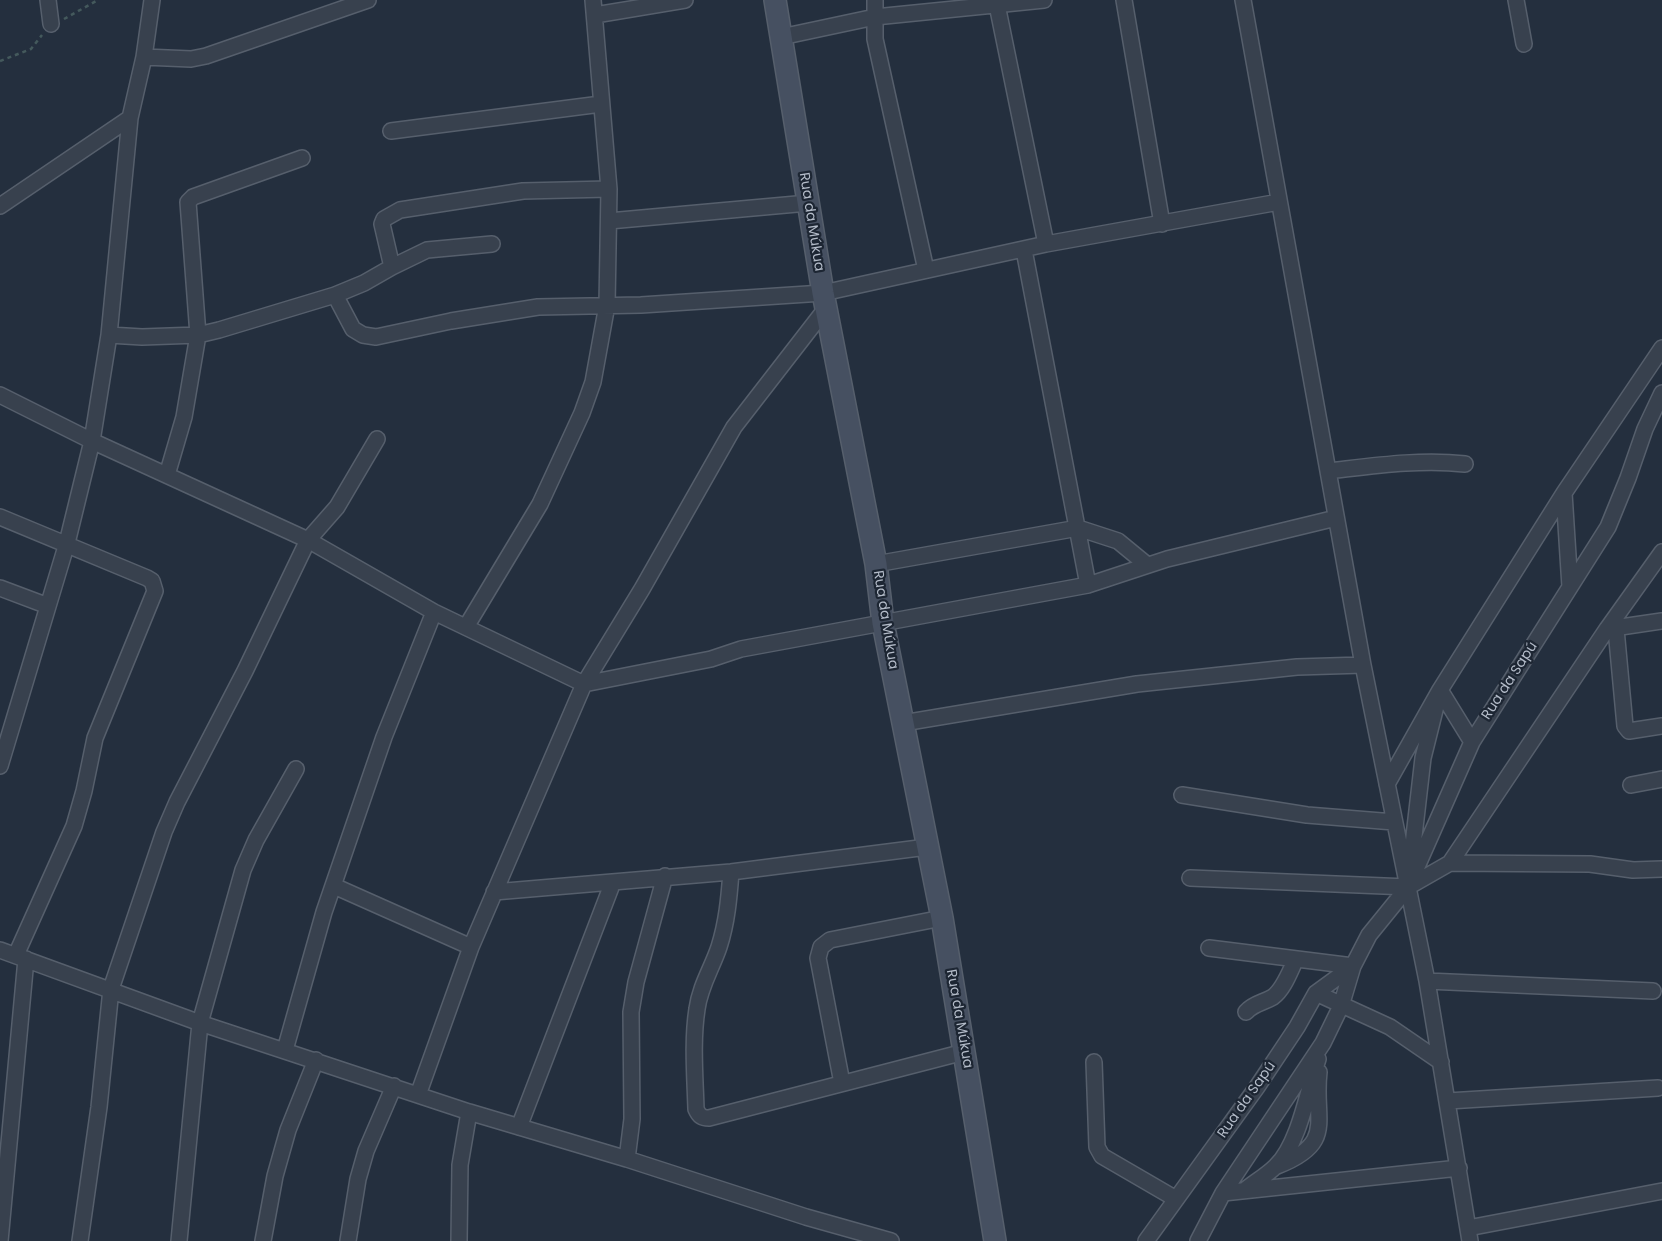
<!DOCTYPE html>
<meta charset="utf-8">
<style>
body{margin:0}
canvas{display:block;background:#242f3e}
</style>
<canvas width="1662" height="1241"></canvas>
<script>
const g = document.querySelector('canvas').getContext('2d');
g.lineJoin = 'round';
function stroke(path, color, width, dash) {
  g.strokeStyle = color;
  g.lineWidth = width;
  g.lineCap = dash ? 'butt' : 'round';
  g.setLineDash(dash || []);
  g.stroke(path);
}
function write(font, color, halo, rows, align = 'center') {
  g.font = font + ' Poppins,sans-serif';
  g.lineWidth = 4.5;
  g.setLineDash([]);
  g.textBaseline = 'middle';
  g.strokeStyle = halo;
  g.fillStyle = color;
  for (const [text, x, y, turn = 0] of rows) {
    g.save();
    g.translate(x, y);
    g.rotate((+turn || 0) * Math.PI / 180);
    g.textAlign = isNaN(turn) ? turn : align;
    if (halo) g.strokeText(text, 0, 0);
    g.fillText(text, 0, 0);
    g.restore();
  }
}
const path = new Path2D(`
 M64 19 98 0
 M0 61 31 49 42 35`);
const street = new Path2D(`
 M48 0 51 24
 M875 0V39L926 270
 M996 0 1046 244
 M1124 0 1162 224
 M1243 0 1363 665 1427 981 1470 1241
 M1516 0 1524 44
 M595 15 685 0
 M781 37 875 17 1044 0
 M144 57 191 59 206 56 368 0
 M391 131 601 104
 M0 206 130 118
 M609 221 808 203
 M1024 250 1088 585
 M392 267 427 250 492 244
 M335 295 353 329 363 335 376 337 451 321 538 307 641 305 823 293 1046 244 1279 202
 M109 335 142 337 198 335 219 330 335 295 364 283 392 267 382 224 384 219 400 210 523 191 609 189
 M0 395 92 441 308 540 434 612 584 684 711 659 741 649 1088 585 1167 559 1336 518
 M1328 471C1373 466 1419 459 1465 464
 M167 475 184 417 198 335 188 202 193 197 302 158
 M1564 493 1570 587
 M0 517 147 578 152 581 155 591 95 738 84 791 74 826 16 955
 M876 564 1078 528 1118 541 1146 564
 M0 588 48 606
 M466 627 540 504 582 413 593 382 607 305 609 189 593 0
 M1607 629 1662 621
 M1616 629 1625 726 1629 731 1662 726
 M903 723 1137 684 1297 667 1363 665
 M0 766 67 543 92 441 109 335 130 118 144 57 152 0
 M1387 784 1440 690 1472 742
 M1631 785 1662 779
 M1182 795 1307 815 1394 822
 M1450 863 1607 629 1662 552
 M1410 871 1423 758 1440 690 1564 493 1662 348
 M731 872C729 898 727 922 719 947 712 968 700 986 697 1009 692 1041 695 1076 696 1109 699 1116 702 1118 709 1118L964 1052
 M1190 878 1408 887 1450 863 1590 864 1633 870 1662 869
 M334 886 471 947
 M494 892 731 872 927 847
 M1209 948 1353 966
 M0 950 200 1023 469 1112 627 1159 806 1217 891 1241
 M1427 981 1653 991
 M1316 993 1390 1027 1441 1062
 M1246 1012C1254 1003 1263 1003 1273 997 1284 989 1290 971 1296 959
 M285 1050 324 912 384 737 434 612
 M1094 1062 1097 1147 1102 1156 1176 1199
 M842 1083 818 958 821 947 830 940 942 918
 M418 1095 471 947 584 684 642 589 734 427 827 307
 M1448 1101 1658 1088
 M519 1127 613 882
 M627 1159 632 1119 631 1012 636 982 665 876
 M1277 1166C1337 1143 1313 1120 1319 1072
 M1245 1190C1255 1182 1267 1175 1276 1166 1299 1144 1308 1090 1318 1059
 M1223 1193 1459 1168
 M1468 1228 1662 1191
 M0 1241 26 959
 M80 1241 99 1107 111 989 164 832 177 802 245 671 308 540 337 507 377 439
 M179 1241 200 1023 243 870 256 840 296 769
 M263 1241 275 1176 288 1130 316 1060
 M348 1241 358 1179 366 1151 394 1086
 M459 1241 460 1165 469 1112
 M1146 1241 1257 1087 1297 1027 1316 993 1353 966
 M1198 1241 1223 1193 1323 1043 1341 1006 1353 966 1369 935 1408 887 1472 742 1608 527 1628 478 1645 429 1662 393`);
const secondary = new Path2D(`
 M775 0 823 293 876 564 883 623 942 918 995 1241`);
const streetNames = [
 ["Rua da Múkua",811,222,81],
 ["Rua da Múkua",885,620,81],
 ["Rua da Sapú",1510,681,-57],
 ["Rua da Múkua",959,1019,80],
 ["Rua da Sapú",1247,1100,-55]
];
stroke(street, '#565f6c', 18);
stroke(secondary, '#565f6c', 24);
stroke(path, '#44595c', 2.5, [4, 4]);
stroke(street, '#38414e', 15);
stroke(secondary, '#465061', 21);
write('14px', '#b4bcc9', '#1d2633', streetNames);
</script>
